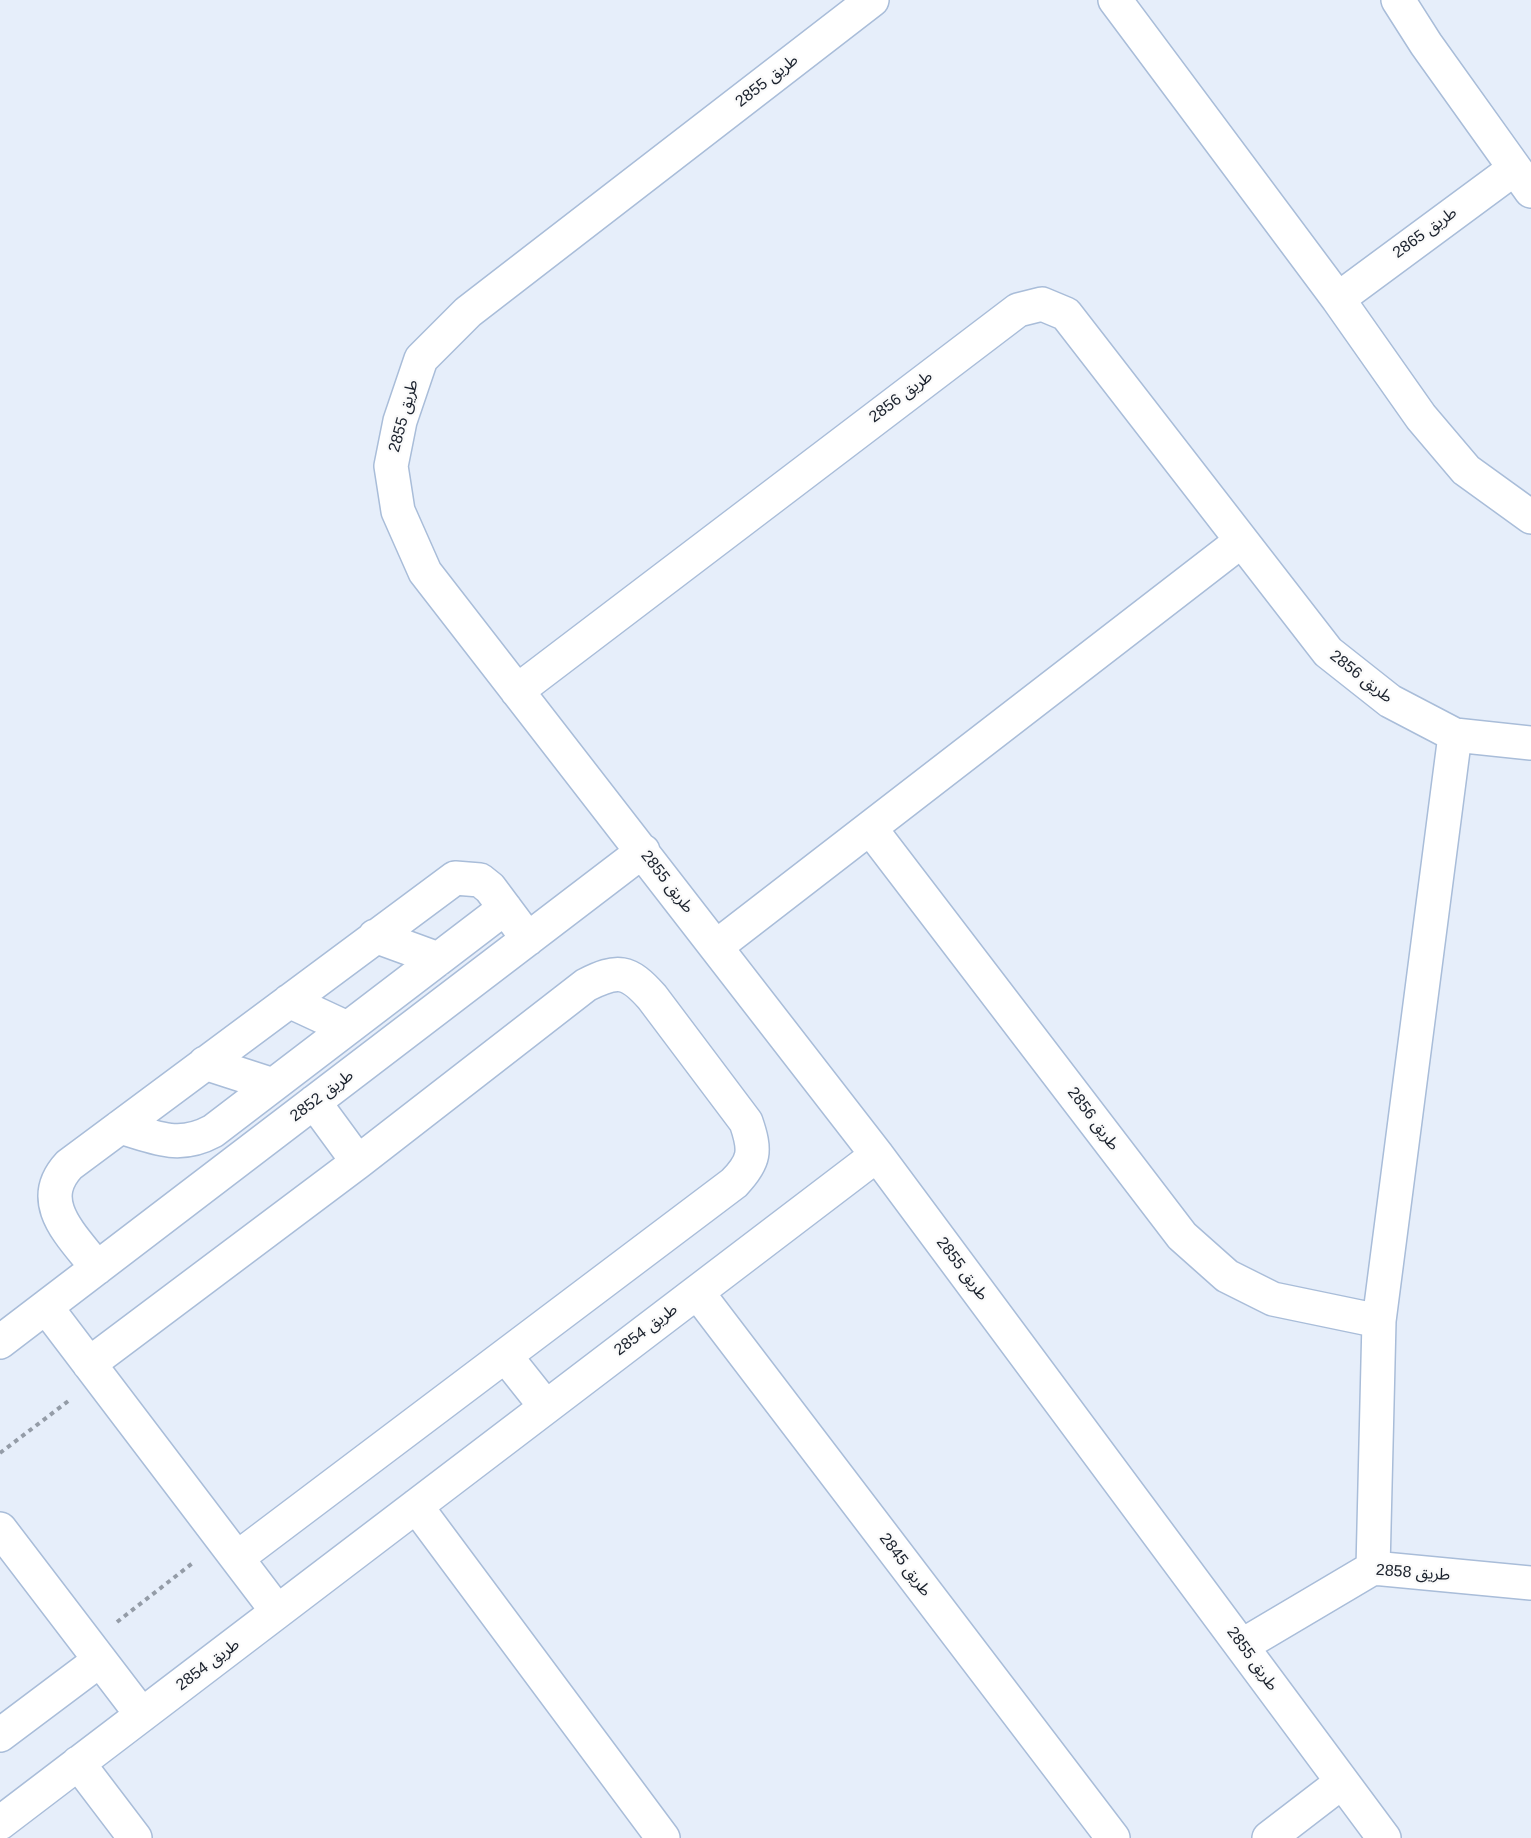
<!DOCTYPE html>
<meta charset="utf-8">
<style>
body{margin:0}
canvas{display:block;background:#e6eefa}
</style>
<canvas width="1531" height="1838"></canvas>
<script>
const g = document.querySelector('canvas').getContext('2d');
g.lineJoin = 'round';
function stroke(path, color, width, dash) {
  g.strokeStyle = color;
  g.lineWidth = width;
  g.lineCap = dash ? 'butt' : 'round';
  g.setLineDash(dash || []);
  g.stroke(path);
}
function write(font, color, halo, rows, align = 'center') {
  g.font = font + ' Arial,"Noto Sans Arabic",sans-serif';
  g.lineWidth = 4.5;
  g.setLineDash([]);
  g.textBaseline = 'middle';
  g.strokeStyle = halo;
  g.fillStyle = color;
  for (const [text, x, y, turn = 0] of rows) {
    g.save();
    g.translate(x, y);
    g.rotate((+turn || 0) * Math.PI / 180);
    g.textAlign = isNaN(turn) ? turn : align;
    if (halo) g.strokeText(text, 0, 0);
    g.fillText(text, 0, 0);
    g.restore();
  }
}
const path = new Path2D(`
 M0 1453 71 1399
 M117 1622 194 1562`);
const minor = new Path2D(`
 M872 0 468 312 421 359 400 421 391 466 398 511 425 572 877 1155 1384 1838
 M1115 0 1338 299 1421 417 1466 470 1531 517
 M1398 0 1426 44 1531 191
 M1338 299 1514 169
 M517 691 1018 310 1042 304 1066 314 1328 652 1390 701 1455 735 1531 743
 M870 828 1182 1236 1227 1276 1273 1299 1379 1321
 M375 936 438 959
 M717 946 1240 542
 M289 1001 347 1028
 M205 1063 273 1085
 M314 1102 358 1162
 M120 1127C155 1137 178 1150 213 1131L505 908
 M97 1268C73 1236 34 1203 69 1165L455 878 480 880 490 888 528 939
 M697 1292 1113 1838
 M46 1307 277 1611
 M0 1342 643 851
 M507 1358 546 1407
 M89 1364 358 1162 586 985C618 969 628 970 652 997L746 1122C756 1151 755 1161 734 1183L237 1558
 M416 1506 663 1838
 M0 1529 142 1715
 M1373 1568 1379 1321 1455 735
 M1243 1645 1373 1568 1531 1583
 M0 1735 100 1660
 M78 1763 135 1838
 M0 1823 877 1155
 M1269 1838 1342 1782`);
const streetNames = [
 ["طريق 2855",767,81,-38],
 ["طريق 2865",1425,233,-36],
 ["طريق 2856",901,397,-37],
 ["طريق 2855",404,416,-75],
 ["طريق 2856",1361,677,38],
 ["طريق 2855",667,882,52],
 ["طريق 2852",322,1096,-37],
 ["طريق 2856",1093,1119,53],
 ["طريق 2855",962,1269,53],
 ["طريق 2854",646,1330,-37],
 ["طريق 2845",905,1565,53],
 ["طريق 2858",1413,1573,4],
 ["طريق 2855",1252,1659,54],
 ["طريق 2854",208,1665,-37]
];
stroke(minor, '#a9bdd9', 36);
stroke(path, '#949ca7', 4, [4.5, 4.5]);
stroke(minor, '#fff', 33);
write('16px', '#1a212c', '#fafafa', streetNames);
</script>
